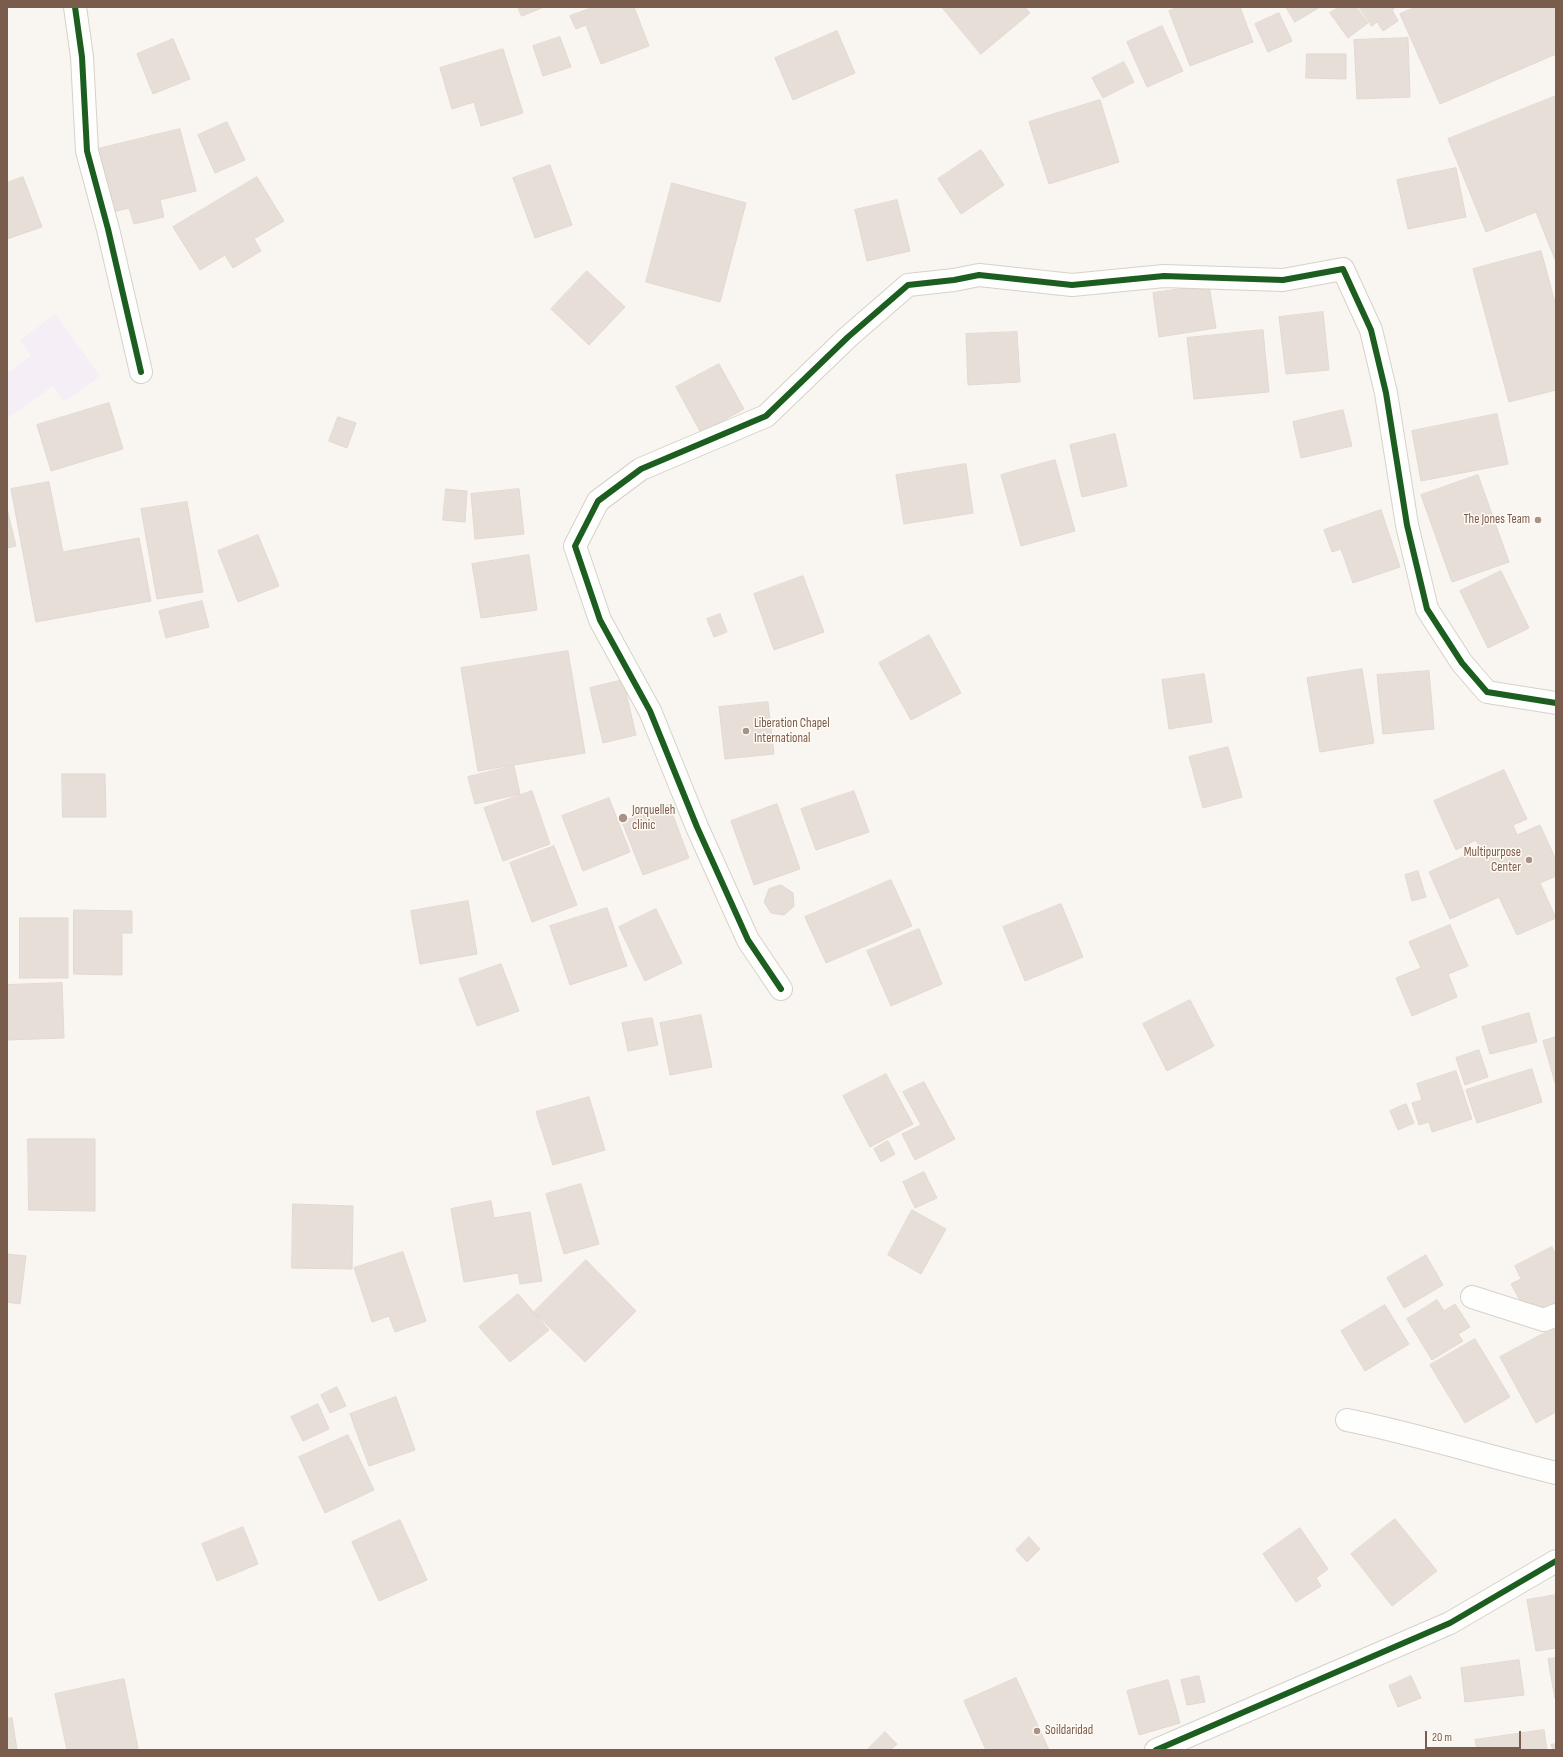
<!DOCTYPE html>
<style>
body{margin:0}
#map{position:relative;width:1563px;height:1757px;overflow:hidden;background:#f9f5f0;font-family:"Sofia Sans Condensed",sans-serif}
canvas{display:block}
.frame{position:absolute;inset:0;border:8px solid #7a5c4d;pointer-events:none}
.scale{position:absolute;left:1425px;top:1731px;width:96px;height:18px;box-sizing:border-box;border:2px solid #7a5c4d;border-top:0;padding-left:5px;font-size:12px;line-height:14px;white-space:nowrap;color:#7a5c4d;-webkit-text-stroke:3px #fffaf3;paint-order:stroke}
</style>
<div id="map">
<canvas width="1563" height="1757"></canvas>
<div class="frame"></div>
<div class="scale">20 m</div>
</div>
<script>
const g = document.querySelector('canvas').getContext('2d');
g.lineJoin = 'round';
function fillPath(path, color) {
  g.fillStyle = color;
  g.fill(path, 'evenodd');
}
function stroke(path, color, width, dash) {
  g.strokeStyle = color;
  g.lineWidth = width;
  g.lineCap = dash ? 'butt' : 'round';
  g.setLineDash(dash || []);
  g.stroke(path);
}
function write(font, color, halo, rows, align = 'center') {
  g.font = font + ' "Sofia Sans Condensed",sans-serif';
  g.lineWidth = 3;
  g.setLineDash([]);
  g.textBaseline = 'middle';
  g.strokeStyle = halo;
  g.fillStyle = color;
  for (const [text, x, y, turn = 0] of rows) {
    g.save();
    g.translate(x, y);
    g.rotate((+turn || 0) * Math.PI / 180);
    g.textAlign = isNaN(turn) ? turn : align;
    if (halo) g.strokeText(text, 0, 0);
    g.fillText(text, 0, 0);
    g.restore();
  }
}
const education = new Path2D(`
 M55 314 100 376 64 402 53 386 7 419V373L31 356 20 340Z`);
const building = new Path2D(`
 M518 7H544L522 16Z
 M594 7H634L649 46 601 64 586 25 576 29 570 16Z
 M942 7H1025L1030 13 981 54Z
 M1179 7H1240L1253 42 1190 66 1169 11Z
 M1286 7H1320L1295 22Z
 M1339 7H1356L1368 23 1348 38 1330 13Z
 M1359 7H1396L1392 10 1398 21 1383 31 1377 22 1372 26Z
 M1416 7H1556V54L1440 104 1400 14Z
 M1279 13 1292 41 1268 52 1255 24Z
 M1162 26 1183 71 1147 87 1127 42Z
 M837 31 855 73 793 100 775 58Z
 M560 37 571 67 543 76 533 46Z
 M1408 38 1410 97 1357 99 1354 40Z
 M173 39 190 79 153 94 137 54Z
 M503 49 523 113 481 126 474 102 452 109 440 68Z
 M1307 54H1346V79L1306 78Z
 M1124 62 1134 82 1103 98 1092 78Z
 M1556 96V262L1536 212 1486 232 1448 139Z
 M1100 100 1119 162 1049 184 1029 122Z
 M227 122 245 160 215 173 198 135Z
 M180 129 196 191 160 200 164 217 134 224 129 208 113 212 98 149Z
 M981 150 1004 185 961 214 938 179Z
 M550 165 572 225 535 238 513 178Z
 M1456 168 1466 217 1408 229 1397 180Z
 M23 177 42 227 7 239V183Z
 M257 177 284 221 254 239 261 251 233 268 225 255 200 270 173 227Z
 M672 183 746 203 720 302 646 282Z
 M897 200 910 251 867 261 855 210Z
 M1541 251 1556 306V390L1509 402 1473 269Z
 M587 271 625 307 589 345 551 309Z
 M1209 285 1216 328 1159 337 1153 293Z
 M1323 312 1329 370 1286 374 1279 317Z
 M1263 330 1269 392 1194 399 1187 338Z
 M1017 332 1020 382 968 385 966 334Z
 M719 364 744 409 701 433 676 387Z
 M109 403 123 449 51 471 37 425Z
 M1343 410 1352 446 1301 458 1293 422Z
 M1497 414 1508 464 1421 481 1412 431Z
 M338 417 356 423 347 448 329 441Z
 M1115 434 1127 486 1082 497 1070 445Z
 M1055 460 1075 531 1021 546 1001 475Z
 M966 464 973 513 904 524 896 475Z
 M1478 475 1509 562 1452 582 1421 495Z
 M49 482 63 552 139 538 151 601 36 622 11 489Z
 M446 489 467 491 465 522 443 520Z
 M519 489 524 534 475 539 471 494Z
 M187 502 203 592 157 599 141 509Z
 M7 509 16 546 7 548Z
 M1381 510 1400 567 1353 583 1341 549 1332 552 1324 530Z
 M258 535 279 586 238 602 218 551Z
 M529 555 537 610 481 618 472 564Z
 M1501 571 1529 628 1488 648 1460 591Z
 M803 576 824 632 774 650 754 594Z
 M202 601 209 627 166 638 159 611Z
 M720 614 727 632 714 637 707 619Z
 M929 635 961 693 911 720 879 663Z
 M568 651 585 753 478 771 461 668Z
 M1362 669 1374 743 1320 752 1307 678Z
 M1429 671 1434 729 1383 734 1377 675Z
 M1204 674 1212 722 1169 729 1162 680Z
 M623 680 636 735 603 743 590 688Z
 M768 702 774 754 725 759 719 707Z
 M1228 747 1242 797 1203 808 1189 757Z
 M514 766 520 794 475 804 468 777Z
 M1504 770 1527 819 1513 825 1517 835 1540 825 1556 860V876L1540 883 1556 918 1517 935 1499 897 1450 919 1429 872 1480 849 1476 840 1456 850 1434 801Z
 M62 774H105L106 817H63Z
 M532 791 550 844 503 861 484 808Z
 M854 791 869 832 816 850 801 809Z
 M609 798 630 852 583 871 562 816Z
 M777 804 800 869 754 885 731 821Z
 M669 805 689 858 643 875 622 822Z
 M554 846 577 905 532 922 510 863Z
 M1418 871 1426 897 1412 901 1405 875Z
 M891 880 912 926 826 963 805 917Z
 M781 885 793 893 794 906 784 915 771 913 764 902 769 889Z
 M468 901 477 954 420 964 411 911Z
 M1061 904 1083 957 1025 981 1003 927Z
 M607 908 627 966 570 985 550 926Z
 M656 909 682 963 645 981 619 927Z
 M74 910 132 911V933H122V975L74 974Z
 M20 918H68V978H20Z
 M1450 925 1468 966 1448 974 1457 997 1412 1016 1396 978 1421 968 1409 942Z
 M919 929 942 984 891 1006 867 951Z
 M501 964 519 1011 477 1026 459 979Z
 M62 983 64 1038 7 1040V985Z
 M1190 1000 1214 1046 1167 1071 1143 1024Z
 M1529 1013 1537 1042 1490 1054 1482 1027Z
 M701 1015 712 1067 670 1075 660 1023Z
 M652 1018 658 1045 628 1051 622 1023Z
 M1556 1037V1086L1543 1041Z
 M1479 1050 1488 1077 1465 1085 1456 1058Z
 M1532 1069 1542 1102 1477 1123 1466 1090Z
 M1456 1071 1472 1119 1432 1132 1429 1122 1419 1125 1412 1103 1422 1100 1417 1084Z
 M886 1074 913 1124 870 1147 843 1096Z
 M924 1082 955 1139 915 1160 902 1134 921 1125 903 1092Z
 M589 1097 605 1150 553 1165 536 1112Z
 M1406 1104 1414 1123 1398 1130 1390 1111Z
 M28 1139H95V1211L29 1210Z
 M888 1141 895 1154 881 1162 874 1149Z
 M924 1172 937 1198 915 1208 903 1182Z
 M581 1184 599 1244 564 1254 546 1194Z
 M491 1201 494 1218 530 1212 542 1281 520 1284 518 1273 464 1282 451 1209Z
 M293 1204 353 1206 352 1269 292 1268Z
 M912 1210 946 1229 921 1274 888 1255Z
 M1552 1247 1556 1255V1304L1539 1312 1535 1303 1524 1308 1511 1284 1521 1279 1515 1266Z
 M403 1252 426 1321 395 1332 389 1316 372 1322 354 1268Z
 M7 1254 26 1256 20 1304 7 1302Z
 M1426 1255 1443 1285 1404 1308 1387 1278Z
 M586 1260 636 1311 585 1362 534 1312Z
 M518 1294 549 1330 510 1362 479 1327Z
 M1437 1300 1444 1311 1455 1304 1470 1327 1458 1334 1463 1341 1432 1360 1407 1319Z
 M1385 1305 1409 1344 1365 1371 1341 1331Z
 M1556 1327V1412L1536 1423 1500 1357Z
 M1475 1339 1510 1397 1465 1423 1430 1365Z
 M337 1387 346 1406 330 1413 321 1395Z
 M396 1397 415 1450 369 1466 350 1414Z
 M318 1404 329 1429 303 1441 291 1417Z
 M348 1435 374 1490 325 1513 299 1457Z
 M1395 1519 1437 1571 1392 1606 1351 1554Z
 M400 1520 427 1580 379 1601 352 1542Z
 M243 1527 258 1564 217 1581 202 1544Z
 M1300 1528 1328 1569 1316 1578 1321 1586 1296 1602 1263 1554Z
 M1029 1537 1040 1549 1027 1562 1016 1550Z
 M1556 1595V1648L1536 1651 1527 1600Z
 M1556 1658V1699H1555L1548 1659Z
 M1519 1660 1524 1695 1465 1702 1461 1668Z
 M1199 1676 1205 1702 1187 1705 1181 1680Z
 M1411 1676 1421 1698 1398 1707 1389 1686Z
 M1016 1678 1049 1750H986L964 1701Z
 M124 1679 138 1748 129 1750H67L55 1694Z
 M1168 1680 1180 1723 1139 1735 1127 1691Z
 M12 1718 17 1750H7V1719Z
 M1544 1730 1547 1750H1477L1475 1740Z
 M885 1732 897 1744 890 1750H867Z
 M1556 1744V1750H1553L1551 1745Z`);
const minor = new Path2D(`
 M75 7 82 57 87 151 108 229 141 372
 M781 989 748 940 697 827 650 711 600 620 575 546 598 501 641 469 766 416 848 337 908 285 954 280 979 275 1072 285 1164 276 1283 280 1343 269 1371 330 1386 393 1407 525 1427 609 1462 663 1487 692 1556 703
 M1472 1297 1544 1320 1556 1315
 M1347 1420C1417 1434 1486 1456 1556 1473
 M1156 1750 1450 1623 1556 1561`);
const cycleway = new Path2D(`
 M75 7 82 57 87 151 108 229 141 372
 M781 989 748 940 697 827 650 711 600 620 575 546 598 501 641 469 766 416 848 337 908 285 954 280 979 275 1072 285 1164 276 1283 280 1343 269 1371 330 1386 393 1407 525 1427 609 1462 663 1487 692 1556 703
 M1156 1750 1450 1623 1556 1561`);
const markers = [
 [1538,520,4,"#a69286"],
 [746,731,4,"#a69286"],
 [623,818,5,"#a69286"],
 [1529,860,4,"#a69286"],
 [1037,1731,4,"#a69286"]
];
const poiNames = [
 ["The Jones Team",1530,520,"right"],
 ["Liberation Chapel",754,724],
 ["International",754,739],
 ["Jorquelleh",632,811],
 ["clinic",632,826],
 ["Multipurpose",1521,853,"right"],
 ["Center",1521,868,"right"],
 ["Soildaridad",1045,1731]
];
fillPath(education, '#f6eef6');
fillPath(building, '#e6ded7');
stroke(building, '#e2d8d2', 1);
stroke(minor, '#d7d1cb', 24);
stroke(minor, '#fefefd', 22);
stroke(cycleway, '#1b5e20', 6);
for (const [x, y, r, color] of markers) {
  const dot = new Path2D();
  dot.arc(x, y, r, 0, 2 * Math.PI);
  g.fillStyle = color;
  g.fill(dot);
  stroke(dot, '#fffaf3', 1.5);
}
write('13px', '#7a5c4d', '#fffaf3', poiNames, 'left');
</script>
